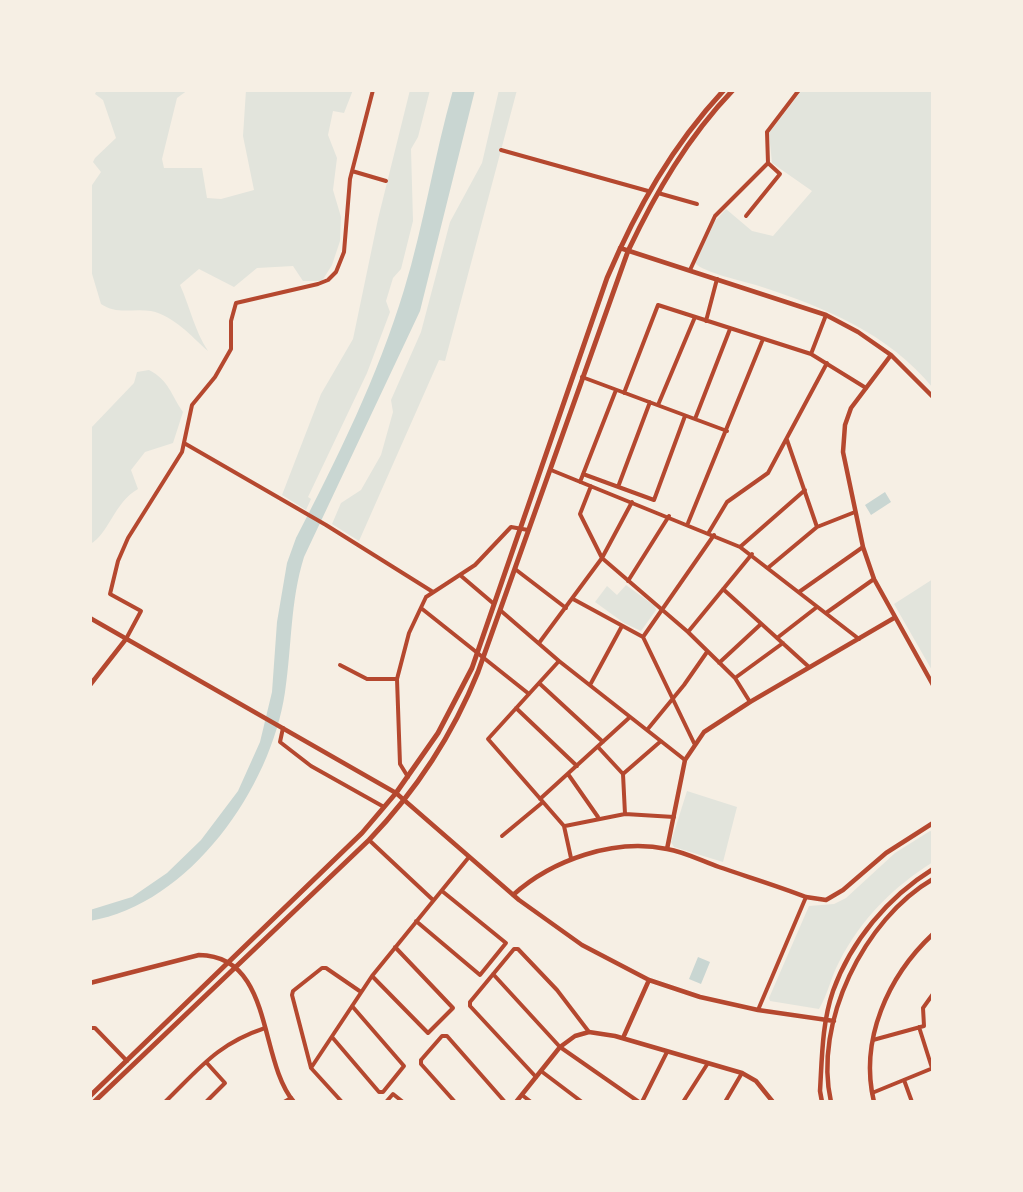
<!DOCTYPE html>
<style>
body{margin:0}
#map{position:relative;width:1023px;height:1192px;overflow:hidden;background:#f6efe4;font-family:"PT Sans",sans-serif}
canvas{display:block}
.frame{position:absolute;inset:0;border:92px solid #f6efe4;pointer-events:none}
</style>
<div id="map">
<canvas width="1023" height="1192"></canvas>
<div class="frame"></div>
</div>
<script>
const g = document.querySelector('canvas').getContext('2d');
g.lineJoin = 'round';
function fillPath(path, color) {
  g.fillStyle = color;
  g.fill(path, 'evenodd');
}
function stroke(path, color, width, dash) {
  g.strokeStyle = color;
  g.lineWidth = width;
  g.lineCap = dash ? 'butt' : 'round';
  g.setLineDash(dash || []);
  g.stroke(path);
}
const green = new Path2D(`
 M97 90H188L177 98 162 159 164 168H202L207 198 221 199 254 190 243 136 246 90H353L344 113 333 111 328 135 337 158 333 190 341 217 340 241 332 265 322 281H303L293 266 257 268 234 287 199 269 180 285C190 307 195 332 208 351 191 336 174 316 151 311 132 308 117 315 101 304L90 267V188L101 172 93 162 95 158 116 138 103 100 95 94Z
 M410 90H430L418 137 411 149 413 221 401 269 393 278 386 301 390 312 367 373 308 497 311 499 306 510 282 495 321 394 353 339 378 219Z
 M499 90H517L445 361 439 360 359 541 332 524 341 503 361 490 381 455 393 412 391 400 421 332 450 222 482 163Z
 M802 90H933V388C888 333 824 307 759 286 744 281 704 273 695 263L715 221 726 209 752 231 773 236 812 191 772 163 769 133Z
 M149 370C169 380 171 395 183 412L173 443 145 452 131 470 138 489C114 502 108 536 90 544V429L134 383 137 372Z
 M933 579V672L894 604Z
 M626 585 655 606 656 610 641 631 624 623 595 602 607 586 617 595Z
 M687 791 737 807 723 862 674 847 671 842Z
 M930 831 933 832V862C893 887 861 919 839 962 831 977 828 994 819 1009L770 1001 769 998 809 906 834 904 846 898 895 853Z`);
const water = new Path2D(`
 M453 90H475L420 311 304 557C290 602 292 646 285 692 271 788 190 904 90 921V910L132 897 167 873 201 840 238 791 260 742 272 692 277 622 287 563 296 538C337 459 378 376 404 290 424 225 434 156 453 90Z
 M885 492 891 502 871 515 865 505Z
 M698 957 710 962 701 984 689 979Z`);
const minor = new Path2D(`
 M501 150 648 191
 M352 171 386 181
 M658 193 697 204
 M746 216 780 174 768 163
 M690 270 715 216 768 163 767 132 799 90
 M706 321 717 279
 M811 354 826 315
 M582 377 727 431
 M624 393 658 305 811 354 866 388
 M658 405 695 317
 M695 419 730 329
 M787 440 817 527
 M184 443 326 525 433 592
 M551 470 740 547 859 639
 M583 474 654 500 685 416
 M580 482 616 390
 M591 486 580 514 602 558 688 632 735 678 750 702
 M618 487 650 402
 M688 523 763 339
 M709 532 727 502 768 473 827 363
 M740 547 805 490
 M769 567 817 527 855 512
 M515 569 566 608
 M460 575 494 604
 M628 581 669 516
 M723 589 809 667
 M799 592 863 547
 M573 599 643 637 694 743
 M421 608 529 694
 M500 610 559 661 685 760
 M826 613 874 579
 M688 632 752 554
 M643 637 714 535
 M777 638 817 607
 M126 639 141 611 110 594 118 561 128 538 182 452 192 405 215 377 231 349V321L236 303 318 284 328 280 336 272 344 252 350 179 373 90
 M539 643 602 558 632 502
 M559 661 488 739 564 826 571 858
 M719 663 761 624
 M340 665 367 679H397
 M735 678 783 643
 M539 683 603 742
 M590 685 622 626
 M516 708 577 766
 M283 728 280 742 311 766 384 807
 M647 730 684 685 707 652
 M598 747 623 774
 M568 774 598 817
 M408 777 400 764 397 679 409 633 426 597 475 565 511 527 528 530
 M540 799 630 717
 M625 814 623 774 661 741
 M565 826 625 814 674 817
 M502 836 543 802
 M369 840 433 900
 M416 921 480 975 506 943 442 891
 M493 974 560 1047 639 1102
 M372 976 428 1033 453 1008 395 947
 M758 1010 806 897
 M919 1027 932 1068
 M90 1028H95L127 1061
 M332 1037 379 1092H383L404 1066 352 1006
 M873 1040 924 1026 923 1008 933 994
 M311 1068 372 976 469 857
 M541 1071 582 1102
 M536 1077 470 1006V1002L514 949H518L557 990 589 1032
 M904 1080 912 1102
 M872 1093 933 1068
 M522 1095 531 1102
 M165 1102C200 1068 217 1044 265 1028
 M206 1102 225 1083 206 1062
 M284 1102 291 1098
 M342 1102 311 1068 292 995 293 991 322 968H326L361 992
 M386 1102 393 1094 403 1102
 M455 1102 421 1064V1060L442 1036H447L505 1102
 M642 1102 667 1052
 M683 1102 708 1063
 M725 1102 742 1073`);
const tertiary = new Path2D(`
 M620 248 826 315 858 332 891 355 933 397
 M891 355 851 408 845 425 843 452 863 547 874 579 933 685
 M90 618 396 793 519 900 582 945 649 980 700 997 758 1010 834 1021
 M90 685 126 639
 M667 849 685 760 704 732 750 702 894 618
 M513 895C552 860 614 838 667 849 685 852 702 861 719 867 748 877 778 886 806 897L826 900 843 890 886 853 933 823
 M90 983 199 955C274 956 258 1060 294 1102
 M623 1038 649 980
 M516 1102 560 1047 575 1036 589 1032 615 1036 742 1073 756 1081 773 1102
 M822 1102 820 1091C822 1058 822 1023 833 991 851 941 888 897 933 869
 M831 1102C813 1023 864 919 933 879
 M874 1102C859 1040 888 976 933 934`);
const primary = new Path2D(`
 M90 1096 362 833 396 793 438 733 472 668 607 278C637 208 672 146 724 90
 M94 1102 369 840C415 792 453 734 478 672L628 251C656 192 688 137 733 90`);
fillPath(green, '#e2e4dc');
fillPath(water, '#c9d6d2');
stroke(minor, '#b5482f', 4);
stroke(tertiary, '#b5482f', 4.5);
stroke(primary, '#b5482f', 5);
</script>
